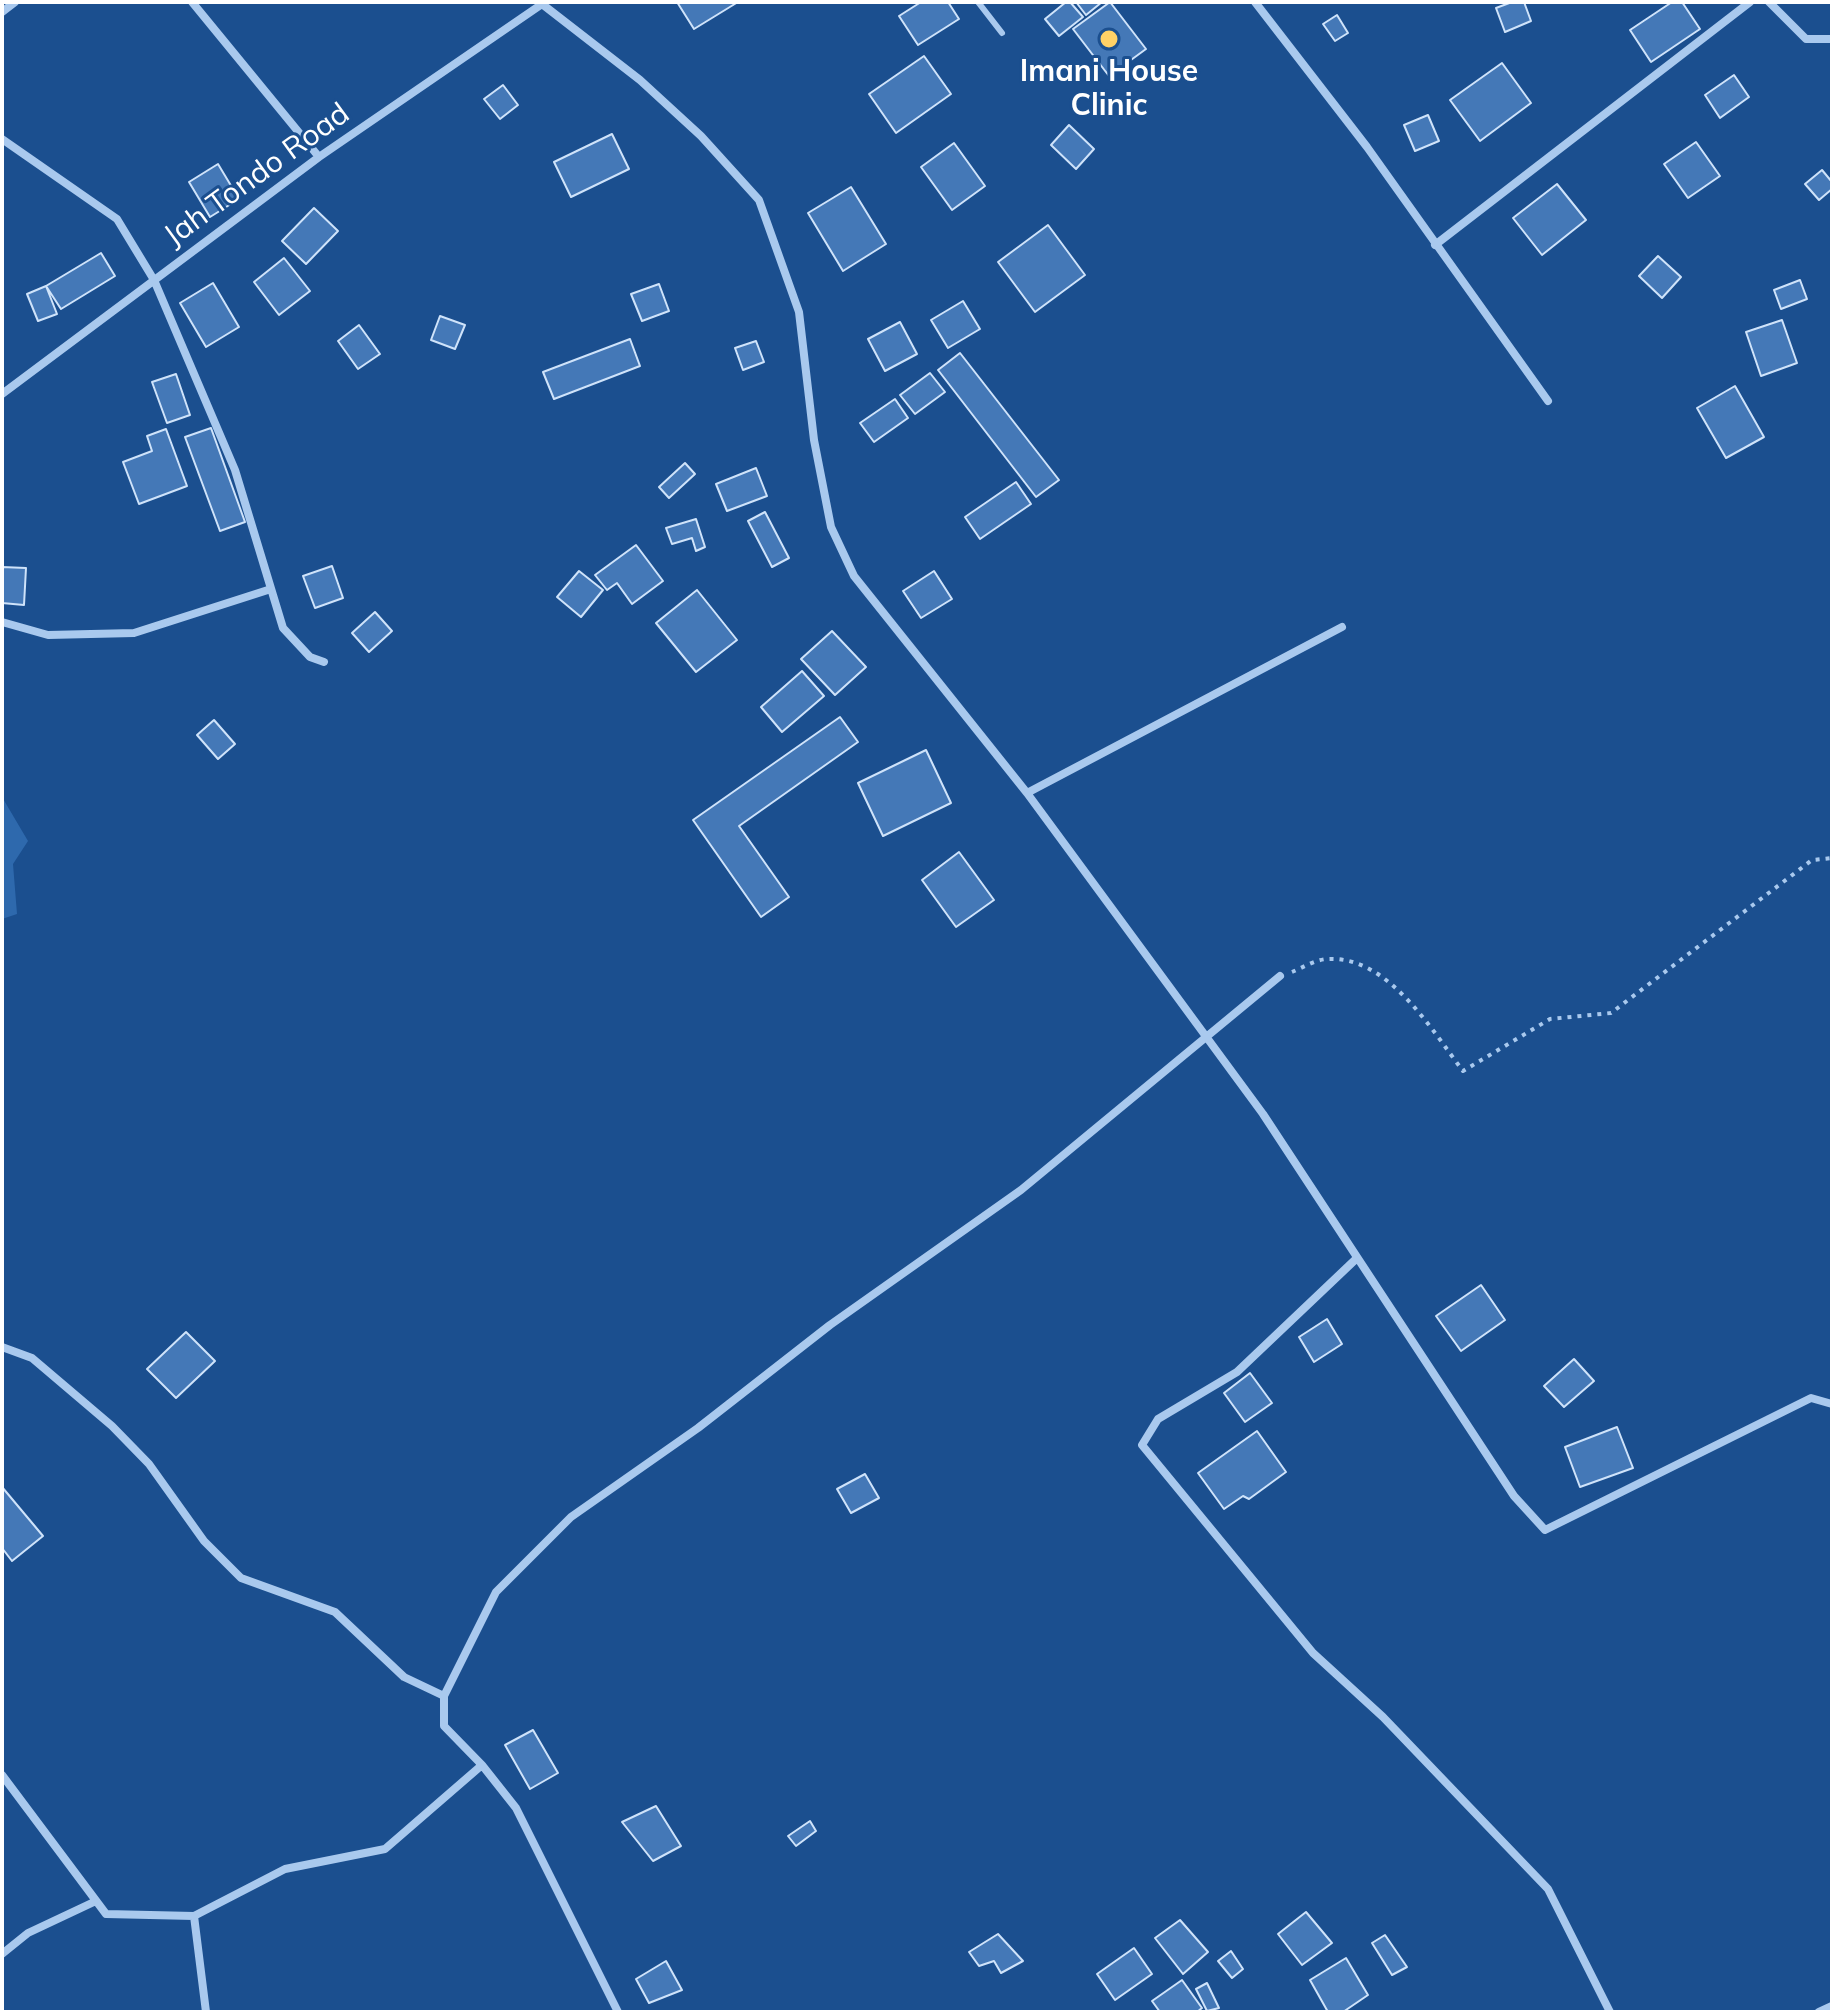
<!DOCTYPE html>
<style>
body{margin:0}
#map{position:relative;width:1834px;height:2014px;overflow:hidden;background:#1b4f8f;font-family:Mulish,sans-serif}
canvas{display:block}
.frame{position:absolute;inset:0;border:4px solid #fff;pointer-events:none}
</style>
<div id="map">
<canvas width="1834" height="2014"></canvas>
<div class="frame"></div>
</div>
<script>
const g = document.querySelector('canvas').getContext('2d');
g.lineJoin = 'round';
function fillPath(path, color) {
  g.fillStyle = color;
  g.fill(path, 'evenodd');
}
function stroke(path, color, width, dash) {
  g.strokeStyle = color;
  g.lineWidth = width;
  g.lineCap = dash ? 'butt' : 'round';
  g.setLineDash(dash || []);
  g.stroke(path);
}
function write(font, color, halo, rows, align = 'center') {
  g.font = font + ' Mulish,sans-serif';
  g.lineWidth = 6;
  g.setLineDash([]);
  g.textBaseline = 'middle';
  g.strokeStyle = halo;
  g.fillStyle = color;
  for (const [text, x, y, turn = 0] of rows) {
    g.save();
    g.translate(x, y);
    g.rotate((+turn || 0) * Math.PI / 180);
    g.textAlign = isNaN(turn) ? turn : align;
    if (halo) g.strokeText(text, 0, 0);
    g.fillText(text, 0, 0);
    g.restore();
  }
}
const green = new Path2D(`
 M2 797 28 841 13 864 17 914 2 919Z`);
const building = new Path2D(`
 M677 2H738L694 29Z
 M921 2H948L959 19 918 45 899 16Z
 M1066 2H1070L1083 17 1059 36 1045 19Z
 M1076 2H1102L1086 15Z
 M1110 2 1146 49 1109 76 1073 29Z
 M1512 2H1524L1531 21 1505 32 1496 8Z
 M1672 2H1682L1700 29 1651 62 1630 30Z
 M1337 15 1348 33 1335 41 1323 24Z
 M924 56 951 94 896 133 869 94Z
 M1502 63 1531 103 1480 141 1450 100Z
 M1734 75 1749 97 1720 118 1705 95Z
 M503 85 518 105 500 119 484 99Z
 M1428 115 1439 141 1415 151 1404 125Z
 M1069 125 1094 149 1076 169 1051 145Z
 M612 134 629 169 571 197 554 162Z
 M1696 142 1720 176 1688 198 1664 164Z
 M954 143 985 186 952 210 921 167Z
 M218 164 239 199 210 217 189 182Z
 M1822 170 1832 182V189L1819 200 1805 184Z
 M1557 184 1586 220 1542 255 1513 218Z
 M851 187 886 244 843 271 808 213Z
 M314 208 338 231 306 264 282 241Z
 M1048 225 1085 275 1035 312 998 262Z
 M101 253 115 276 61 309 46 286Z
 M1658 256 1681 277 1662 298 1639 276Z
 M284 258 310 291 279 315 254 282Z
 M1800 280 1807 299 1781 309 1774 290Z
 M213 283 239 327 206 347 180 303Z
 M659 284 669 311 642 321 631 294Z
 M46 286 57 314 38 321 27 294Z
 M963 301 980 329 948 348 931 320Z
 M440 316 465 325 455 349 431 340Z
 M1782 320 1797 363 1761 376 1746 332Z
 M900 322 917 354 885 371 868 339Z
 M359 325 380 354 358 369 338 341Z
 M630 339 640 366 554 399 543 372Z
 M756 341 764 362 743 370 735 348Z
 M960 353 1059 480 1036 497 938 370Z
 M930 373 945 392 915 414 900 395Z
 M176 374 190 415 167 423 152 382Z
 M1735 386 1764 437 1726 458 1697 408Z
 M895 399 908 418 874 442 860 423Z
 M211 428 245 522 220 531 185 437Z
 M166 429 187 486 139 504 123 462 152 451 147 436Z
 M685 463 695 474 669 498 659 487Z
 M756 468 767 496 727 511 716 484Z
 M1016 482 1031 504 980 539 965 517Z
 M765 512 789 558 772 567 748 521Z
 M696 519 705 547 696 551 692 538 672 544 666 528Z
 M636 545 663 581 632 604 617 583 607 590 595 575Z
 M332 566 343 598 315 608 303 576Z
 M2 567 26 568 24 605 2 603Z
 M579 571 603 590 581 617 557 597Z
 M934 571 952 599 921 618 903 591Z
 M697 590 737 640 696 672 656 623Z
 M375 612 392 631 369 652 352 633Z
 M832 631 866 667 835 695 801 659Z
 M802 671 824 696 782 732 761 707Z
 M840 717 858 742 739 826 789 897 761 917 693 820Z
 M214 720 235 744 218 759 197 735Z
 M926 750 951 803 883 836 858 783Z
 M959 852 994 900 956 927 922 880Z
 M1481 1285 1505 1320 1461 1351 1436 1316Z
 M1327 1319 1342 1344 1314 1362 1299 1337Z
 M186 1332 215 1361 176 1398 147 1369Z
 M1574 1359 1594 1381 1564 1407 1544 1386Z
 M1250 1373 1272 1403 1245 1422 1224 1393Z
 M1617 1427 1633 1468 1580 1487 1565 1447Z
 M1257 1431 1286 1472 1249 1499 1243 1496 1224 1509 1198 1473Z
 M865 1474 879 1498 851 1513 837 1489Z
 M2 1487 43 1536 12 1561 2 1548Z
 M533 1730 558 1773 530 1789 505 1745Z
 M656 1806 681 1846 653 1861 622 1822Z
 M810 1821 816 1831 796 1846 788 1836Z
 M1306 1912 1332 1943 1302 1965 1278 1934Z
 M1180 1920 1208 1952 1183 1974 1155 1938Z
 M998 1934 1023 1961 1001 1973 994 1961 979 1966 969 1952Z
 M1385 1935 1407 1967 1392 1975 1372 1943Z
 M1134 1948 1152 1974 1115 2000 1097 1974Z
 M1231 1951 1243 1969 1232 1978 1218 1961Z
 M1346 1958 1368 1995 1343 2012H1328L1310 1980Z
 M666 1961 682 1990 649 2003 636 1979Z
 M1182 1980 1202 2008 1197 2012H1160L1152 2001Z
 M1207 1983 1219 2008 1207 2011 1196 1989Z`);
const path = new Path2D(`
 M1292 972C1302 968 1316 959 1328 959 1388 956 1431 1029 1463 1071L1550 1019 1611 1013 1812 860 1832 858`);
const service = new Path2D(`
 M978 2 1002 33`);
const minor = new Path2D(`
 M192 2 319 157
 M1255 2 1367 147 1548 401
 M1769 2 1806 39H1832
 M542 4 640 80 701 136 759 200 799 312 814 440 831 527 854 576 1027 793 1263 1114 1514 1496 1545 1530 1811 1398 1832 1404
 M2 12 15 2
 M2 139 117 219 154 280 235 470 283 628 310 657 324 662
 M1435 245 1750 2
 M2 394 319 157 545 2
 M2 622 48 635 134 633 271 589
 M1027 793 1342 627
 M1357 1258 1237 1372 1158 1419 1142 1445 1313 1653 1383 1717 1548 1889 1610 2012
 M2 1347 32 1358 112 1426 149 1464 204 1541 241 1578 335 1612 404 1677 444 1696
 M2 1775 106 1914 194 1916 285 1869 385 1849 482 1765
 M194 1916 206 2012
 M2 1954 28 1933 96 1901
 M618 2012 516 1808 482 1765 444 1726V1696L496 1592 571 1517 698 1428 830 1325 1021 1190 1280 976
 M1819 2012 1832 2006`);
const markers = [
 [1109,39,10,"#ffd166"]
];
const poiNames = [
 ["Imani House",1109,72],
 ["Clinic",1109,106]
];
const streetNames = [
 ["Jah Tondo Road",257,175,-36]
];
fillPath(green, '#2e69ad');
fillPath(building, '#4478b7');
stroke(building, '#cfe3fa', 2);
stroke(path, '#a9c9ee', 4, [4, 6]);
stroke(service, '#a9c9ee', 6);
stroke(minor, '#a9c9ee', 8);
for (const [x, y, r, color] of markers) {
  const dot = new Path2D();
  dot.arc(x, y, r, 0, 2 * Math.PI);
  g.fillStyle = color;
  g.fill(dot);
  stroke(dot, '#1b4f8f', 3);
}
write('bold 30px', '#fff', '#1b4f8f', poiNames);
write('30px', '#fff', '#1b4f8f', streetNames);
</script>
